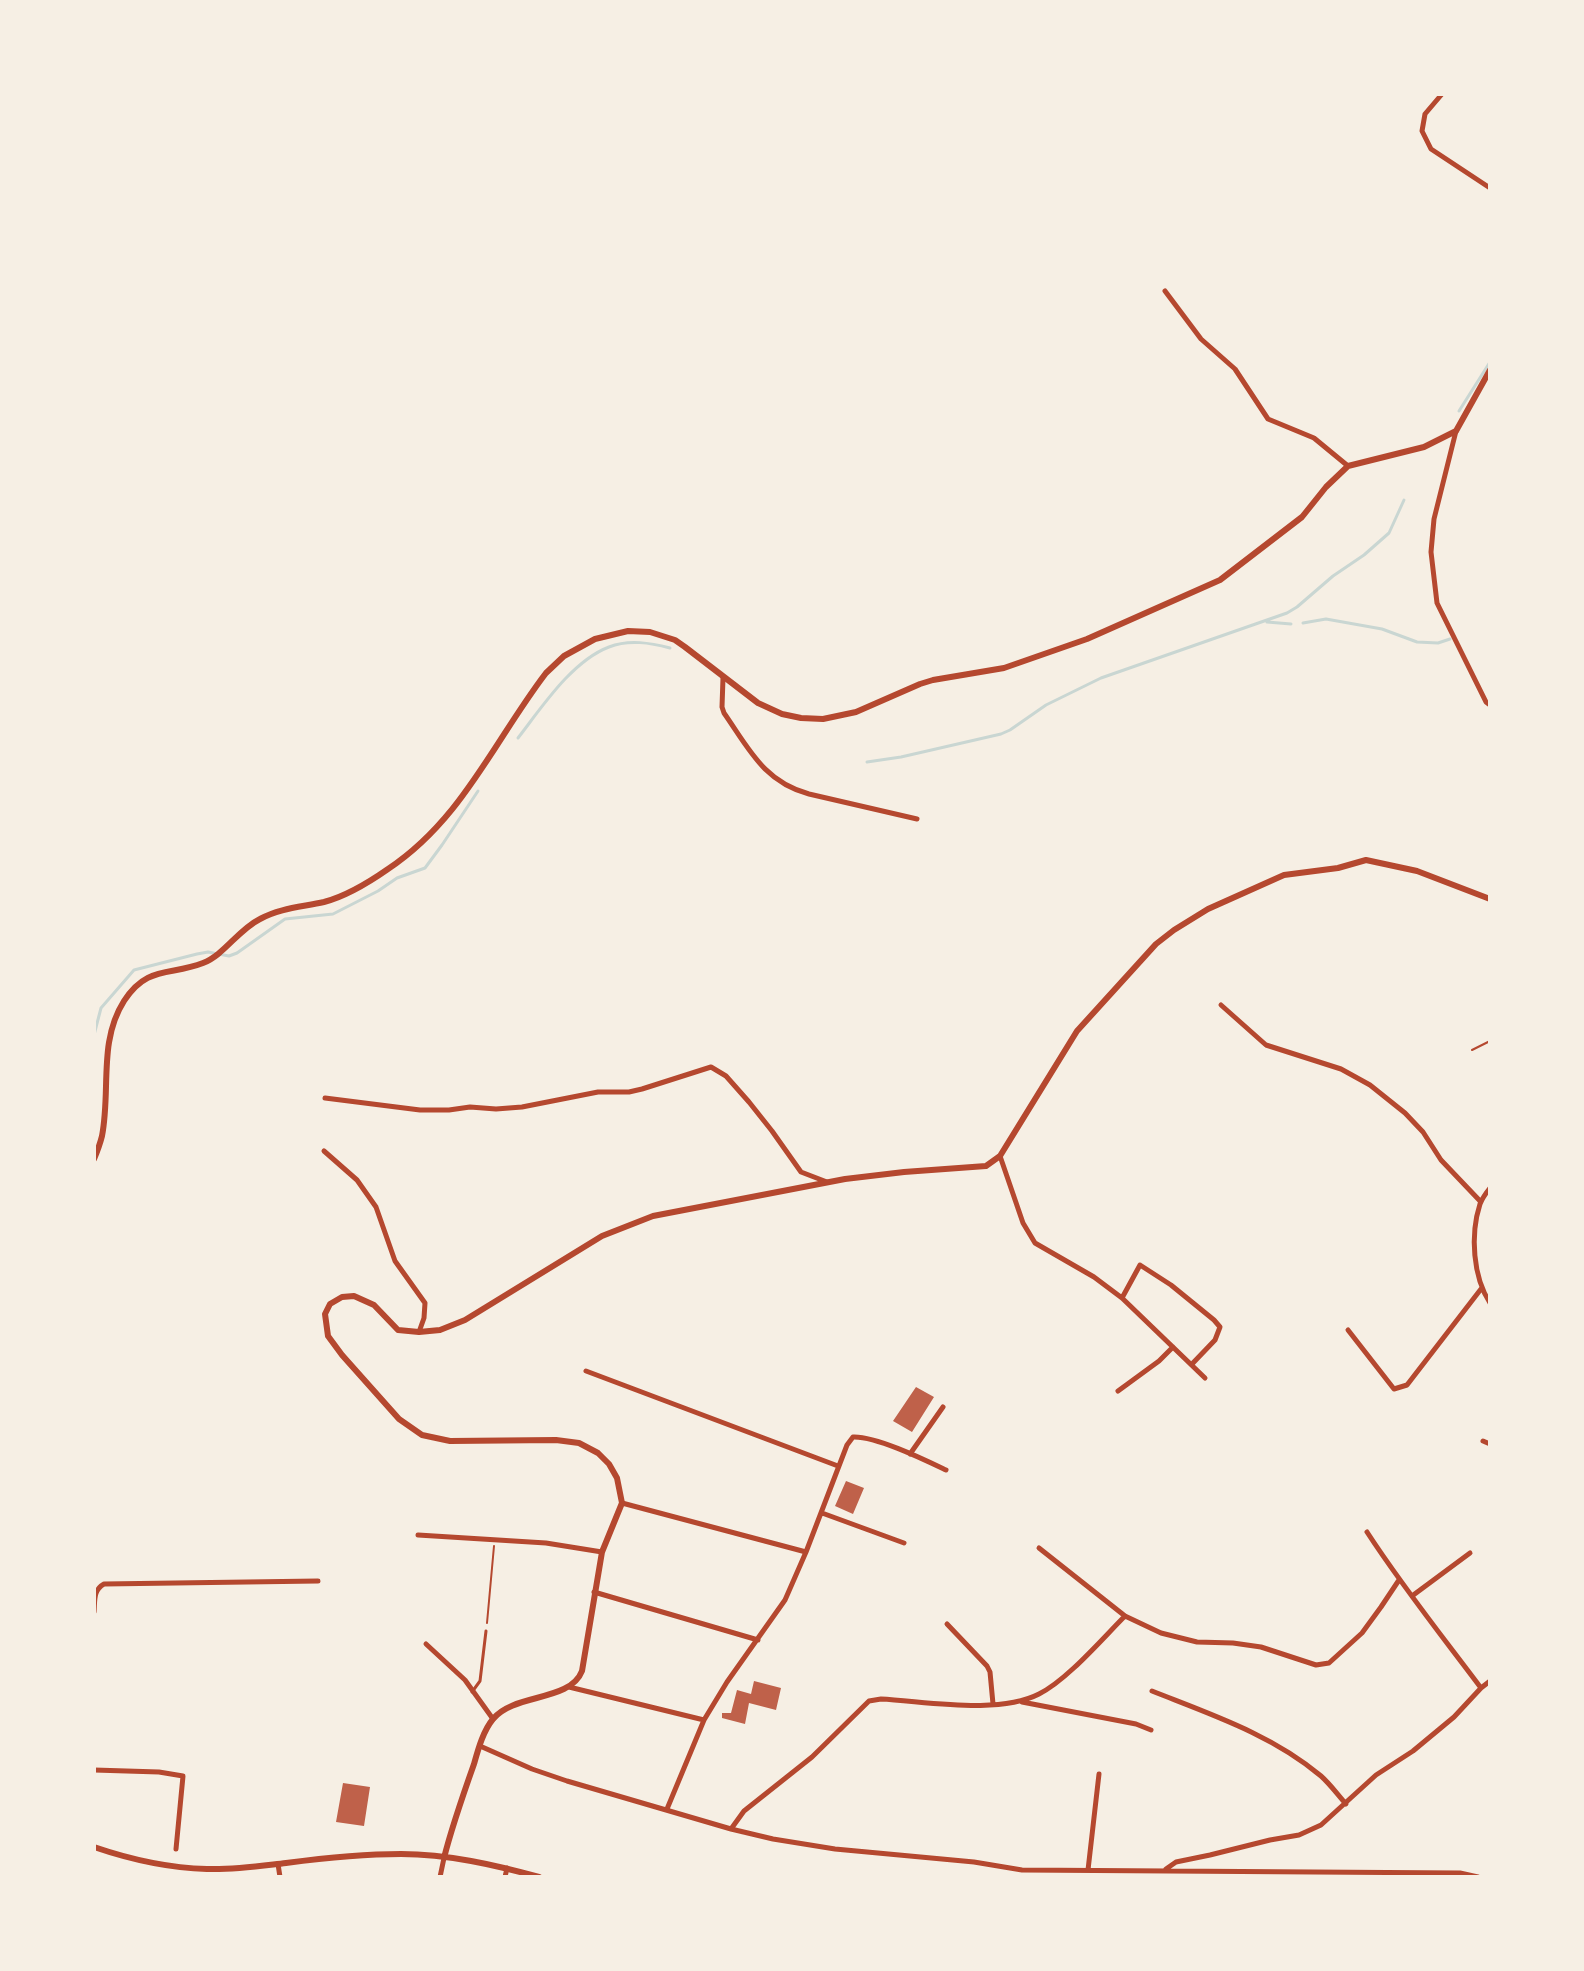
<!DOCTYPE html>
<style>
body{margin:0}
#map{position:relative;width:1584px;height:1971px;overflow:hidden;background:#f6efe4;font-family:"Fira Sans",sans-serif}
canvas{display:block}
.frame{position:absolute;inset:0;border:96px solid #f6efe4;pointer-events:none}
</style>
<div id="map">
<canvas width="1584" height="1971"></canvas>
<div class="frame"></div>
</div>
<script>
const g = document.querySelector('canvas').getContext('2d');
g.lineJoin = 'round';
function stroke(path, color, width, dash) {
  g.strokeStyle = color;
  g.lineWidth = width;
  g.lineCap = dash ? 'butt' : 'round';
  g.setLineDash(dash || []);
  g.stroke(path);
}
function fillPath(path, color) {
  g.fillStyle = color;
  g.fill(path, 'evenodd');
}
const stream = new Path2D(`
 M1459 411 1490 362
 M1267 622 1291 624
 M1303 623 1326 619 1382 629 1417 642 1438 643 1450 639
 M518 738C542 707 572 661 609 647 629 639 651 643 670 648
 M867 762 901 757 1001 734 1010 730 1046 705 1101 678 1287 613 1297 607 1333 576 1364 555 1389 533 1404 500
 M94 1035 101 1008 134 970 197 954 208 952 229 956 237 953 285 919 333 914 378 891 397 878 425 868 442 845 478 791`);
const building = new Path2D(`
 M916 1387 934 1397 912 1432 893 1421Z
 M846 1481 864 1488 853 1514 835 1506Z
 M754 1681 781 1688 776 1710 749 1703 745 1724 722 1718V1713H731L737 1690 751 1694Z
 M343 1783 370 1787 364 1826 336 1822Z`);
const path = new Path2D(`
 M1472 1050 1490 1041
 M487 1623 494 1546`);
const service = new Path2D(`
 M472 1692 480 1681 486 1631`);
const minor = new Path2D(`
 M1442 94 1425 114 1422 131 1431 149 1490 188
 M1165 291 1201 339 1235 369 1268 419 1314 438 1348 466
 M1456 431 1434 519 1431 552 1437 603 1486 702 1490 705
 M723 678 722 707 724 713C749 749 764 782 809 794L917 819
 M1221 1005 1266 1045 1341 1069 1370 1085 1405 1113 1423 1132 1441 1160 1481 1202
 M325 1098 420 1110H449L470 1107 496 1109 522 1107 598 1092H629L642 1089 711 1067 726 1076 749 1102 772 1131 801 1172 827 1182
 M324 1151 357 1180 376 1207 395 1261 425 1303 424 1318 419 1332
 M1000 1156 1023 1223 1035 1243 1094 1277 1122 1298 1205 1378
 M1490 1188C1486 1193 1482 1199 1480 1204 1470 1235 1473 1277 1490 1303
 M1122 1298 1140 1265 1171 1285 1214 1320 1220 1327 1215 1340 1192 1364
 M1348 1330 1394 1389 1407 1385 1481 1289
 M586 1371 838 1466
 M1118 1391 1159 1361 1173 1347
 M1483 1441 1490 1444
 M910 1454 943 1407
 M622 1503 806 1552
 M822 1513 904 1543
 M1367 1532C1402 1586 1442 1636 1481 1688
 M418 1535 546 1543 602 1552
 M1039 1548 1125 1616 1161 1633 1197 1642 1233 1643 1261 1647 1316 1665 1329 1663 1362 1633 1381 1607 1399 1580
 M594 1592 758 1640
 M1412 1596 1470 1553
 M94 1612C95 1601 93 1590 104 1584L318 1581
 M947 1624 987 1666 990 1672 993 1704
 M426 1644 465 1680 493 1719
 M569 1687 704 1720
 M1152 1691C1210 1714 1273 1735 1321 1776 1330 1784 1338 1795 1346 1804
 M1022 1702 1136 1724 1151 1730
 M480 1746 532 1769 567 1781 731 1829 773 1839 835 1849 974 1862 1022 1870 1460 1873 1478 1877
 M94 1770 159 1772 183 1776 176 1849
 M667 1809 704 1720 727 1682 785 1600 806 1552 847 1445 853 1437C876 1436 925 1460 946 1470
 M731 1829 744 1811 812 1757 869 1701 881 1699C925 1701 998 1715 1039 1694 1067 1680 1102 1639 1125 1616
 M278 1864 280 1877
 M1166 1869 1176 1862 1210 1855 1270 1840 1299 1835 1321 1825 1376 1775 1413 1751 1454 1717 1481 1688 1490 1681
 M1088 1870 1099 1774
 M440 1877 444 1858
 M505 1877 507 1868`);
const tertiary = new Path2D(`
 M94 1159C97 1152 100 1144 102 1136 111 1090 98 1042 124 1001 147 965 170 976 203 963 224 955 238 930 260 919 280 908 302 907 324 902 347 896 368 883 388 869 462 820 494 741 546 673L564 656 595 639 628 631 650 632 675 640 685 647 758 703 782 714 801 718 823 719 856 712 920 684 933 680 1004 668 1087 639 1220 580 1302 517 1326 487 1348 466 1424 447 1456 431 1490 370
 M94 1847C129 1859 170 1868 207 1869 234 1870 260 1866 286 1863 324 1858 363 1854 401 1854 448 1854 495 1865 539 1877
 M444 1858C452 1826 463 1795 474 1764 478 1750 483 1731 493 1719 514 1693 570 1702 582 1671L602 1552 622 1503 617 1478 609 1464 598 1453 579 1443 556 1440 450 1441 422 1435 399 1419 342 1355 328 1336 325 1314 330 1304 342 1297 354 1296 374 1305 398 1330 419 1332 440 1330 465 1320 602 1236 653 1216 845 1179 904 1172 986 1166 1000 1156 1077 1031 1156 944 1174 930 1208 909 1284 875 1338 868 1366 860 1417 871 1490 899`);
stroke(stream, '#c9d6d2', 3);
fillPath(building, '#bf614a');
stroke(path, '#b5482f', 2);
stroke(service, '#b5482f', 3);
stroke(minor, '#b5482f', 5);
stroke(tertiary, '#b5482f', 6);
</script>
